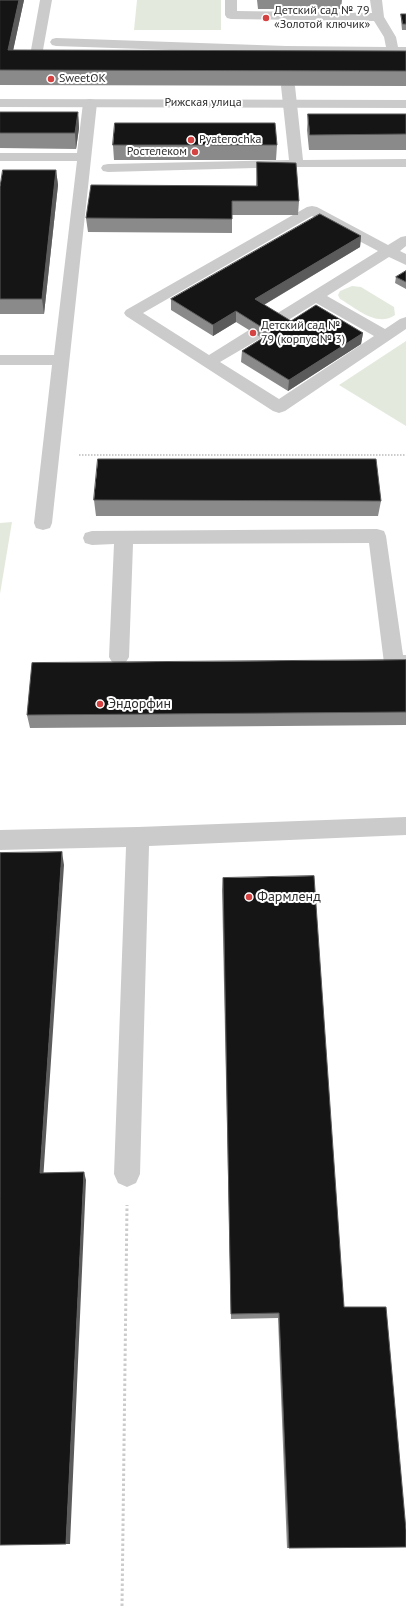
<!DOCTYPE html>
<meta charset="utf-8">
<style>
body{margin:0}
canvas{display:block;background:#fff}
</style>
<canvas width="406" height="1606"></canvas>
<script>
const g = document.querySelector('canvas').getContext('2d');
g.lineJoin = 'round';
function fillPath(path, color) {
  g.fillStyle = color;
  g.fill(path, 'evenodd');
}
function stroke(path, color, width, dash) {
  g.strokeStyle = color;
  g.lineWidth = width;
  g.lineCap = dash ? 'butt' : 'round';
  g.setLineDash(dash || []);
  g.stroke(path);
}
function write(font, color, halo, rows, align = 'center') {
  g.font = font + ' "PT Sans",sans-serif';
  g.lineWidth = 4;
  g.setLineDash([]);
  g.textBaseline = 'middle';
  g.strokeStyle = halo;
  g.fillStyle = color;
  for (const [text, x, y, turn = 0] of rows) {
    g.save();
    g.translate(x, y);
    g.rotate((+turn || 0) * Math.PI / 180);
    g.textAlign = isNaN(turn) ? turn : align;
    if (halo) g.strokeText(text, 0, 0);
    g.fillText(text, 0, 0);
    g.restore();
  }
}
const green = new Path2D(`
 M137 0H221V30H134Z
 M352 286 361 287 394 307 395 315C377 328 356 308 340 299L338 295 340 291Z
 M406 341V426L339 385Z
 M12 522 0 594V523Z`);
const pathFar1 = new Path2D(`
 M79 455H406`);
const path = new Path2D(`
 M122 1606 127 1205`);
const service = new Path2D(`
 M40 0H52L41 61 39 64H31L29 61Z
 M225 0H237V11L372 13 370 0H382L384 17 396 37 398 47H406V55L286 54 56 46 52 45 50 42 52 39 56 38 286 46 386 47 384 37 374 21 231 19 227 18 225 15Z
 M288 82 293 83 295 86 303 160 406 159V167H292L108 172 103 171 101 168 103 165 108 164 289 160 281 86 283 83Z
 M90 99 95 100 97 103 52 523 50 528 43 530 36 528 34 523 52 365H0V355H54L77 161H0V153H77L83 103 85 100Z
 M312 206 317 207 388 245 401 237 406 236V246L400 251 406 254V265L389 257 327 296 385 329 400 319 406 317V329L285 411 279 413 273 411 126 316 124 313 126 310 307 207ZM312 216 378 251 268 319 266 322 268 325 274 327 280 325 316 303 374 336 279 399 220 362 261 338 263 334 261 330 255 329 249 330 209 355 143 313Z
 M377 529 384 531 386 536 403 655H406V671H394L387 669 384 663 369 543 133 544 129 657 126 662 119 665 112 662 109 657 114 544 92 545 85 543 83 538 85 533 92 531Z
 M406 817V835L149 846 140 1174 136 1183 127 1187 118 1183 114 1174 126 847 0 850V830L138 827Z`);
const minor = new Path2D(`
 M0 99 406 100V108L0 107Z`);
const wall = new Path2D(`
 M0 0H24L13 50 406 51V86L0 85Z
 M257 0H342L341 9H258Z
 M401 14H406V30H402L401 20Z
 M0 112H78L79 128 76 149 0 148Z
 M308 114H406V150H309L307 130Z
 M113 145H277L276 160H114Z
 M257 162 299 201 298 215H232V233L88 232 86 218 256 186Z
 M56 170 58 185 44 314H0V187Z
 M361 236 360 247 264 305 291 321 363 333 361 344 288 391 241 362 242 351 262 338 236 322 213 336 171 310V299Z
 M406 271V289L395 283 396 277Z
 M94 500 381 501 378 516H96Z
 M406 660V725L30 728 27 715Z
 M223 878 344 1307 406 1547 287 1548 278 1318 231 1319 222 890Z`);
const shadedWall = new Path2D(`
 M19 0H24L10 65 8 50Z
 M78 112 79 128 76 149 75 133Z
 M56 170 58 185 44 314 42 299Z
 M361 236 360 247 255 310V299Z
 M236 311V322L213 336V325Z
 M363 333 361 344 288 391 289 380Z
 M62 852 64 865 43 1181 40 1173Z
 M84 1172 86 1180 70 1544H66Z`);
const building = new Path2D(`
 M0 0H19L8 50 406 51V71L0 70Z
 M401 14H406V24H403Z
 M0 112H78L75 133H0Z
 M308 114H406V134L310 135Z
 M115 123H275L277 145H113Z
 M257 162 296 163 299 201H232V219L86 218 91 185 257 186Z
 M3 170H56L42 299H0V187Z
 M320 214 361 236 255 299 291 321 316 305 363 333 289 380 242 351 271 333 236 311 213 325 171 299Z
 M406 271V282L396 277Z
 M98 459H376L381 501 94 500Z
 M406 660V712L27 715 32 663Z
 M62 852 40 1173 84 1172 66 1544 0 1545V853Z
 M314 876 344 1307H386L406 1530V1547L289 1548 279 1313 231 1314 223 878Z`);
const markers = [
 [266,18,4,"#d44341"],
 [51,79,4,"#d44341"],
 [191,140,4,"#d44341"],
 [195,152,4,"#d44341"],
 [253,333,4,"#d44341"],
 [100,704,4,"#d44341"],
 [249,897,4,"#d44341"]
];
const farPoinames = [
 ["Детский сад № 79",274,11],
 ["«Золотой ключик»",274,25],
 ["SweetOK",59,79],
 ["Pyaterochka",199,140],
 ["Ростелеком",187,152,"right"],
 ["Детский сад №",261,326],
 ["79 (корпус № 3)",261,340]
];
const farStreetnames = [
 ["Рижская улица",203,103]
];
const poiNames = [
 ["Эндорфин",108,704],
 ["Фармленд",257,897]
];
fillPath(green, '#e3eadd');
stroke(pathFar1, '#cbcbcb', 2, [1.5, 1.5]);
stroke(path, '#cbcbcb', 3, [2.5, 2.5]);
fillPath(service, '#cbcbcb');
fillPath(minor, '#cbcbcb');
fillPath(wall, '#8a8a8a');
fillPath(shadedWall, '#5b5b5b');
fillPath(building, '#151515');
stroke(building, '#5b5b5b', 1);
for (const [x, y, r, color] of markers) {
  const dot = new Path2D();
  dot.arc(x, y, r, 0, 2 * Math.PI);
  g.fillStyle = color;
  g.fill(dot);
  stroke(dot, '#fff', 1.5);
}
write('12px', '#2e2e2e', '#fff', farPoinames, 'left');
write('12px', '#2e2e2e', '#fff', farStreetnames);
write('14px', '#2e2e2e', '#fff', poiNames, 'left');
</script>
